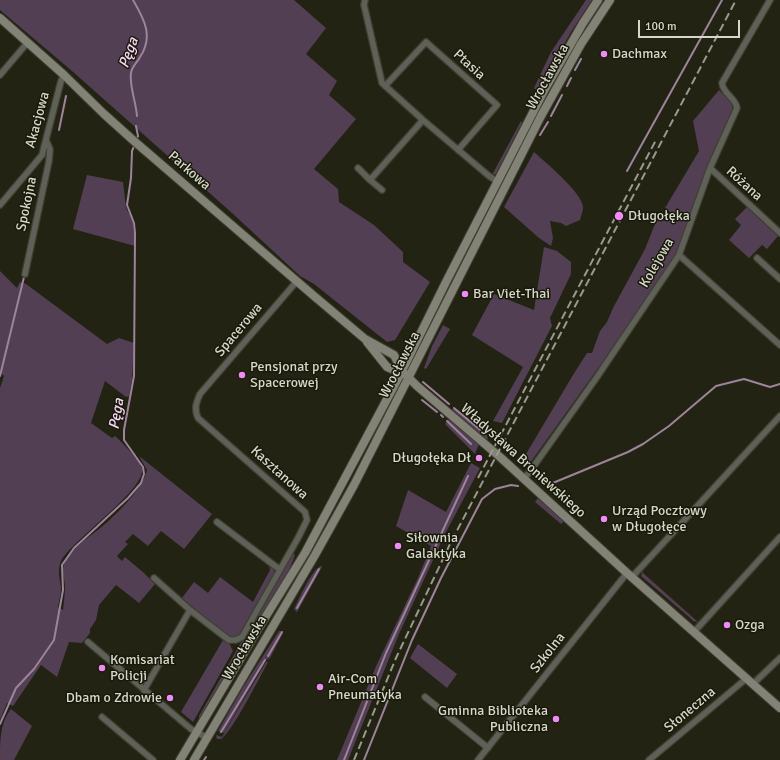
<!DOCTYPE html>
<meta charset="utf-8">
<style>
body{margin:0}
#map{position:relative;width:780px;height:760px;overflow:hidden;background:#222312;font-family:Signika,sans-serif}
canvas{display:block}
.scale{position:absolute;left:638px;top:20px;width:102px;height:18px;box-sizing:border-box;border:2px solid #d6d7cc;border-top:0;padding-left:5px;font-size:12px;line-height:14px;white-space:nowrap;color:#d6d7cc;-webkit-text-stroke:3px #191a09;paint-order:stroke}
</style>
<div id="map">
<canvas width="780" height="760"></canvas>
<div class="scale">100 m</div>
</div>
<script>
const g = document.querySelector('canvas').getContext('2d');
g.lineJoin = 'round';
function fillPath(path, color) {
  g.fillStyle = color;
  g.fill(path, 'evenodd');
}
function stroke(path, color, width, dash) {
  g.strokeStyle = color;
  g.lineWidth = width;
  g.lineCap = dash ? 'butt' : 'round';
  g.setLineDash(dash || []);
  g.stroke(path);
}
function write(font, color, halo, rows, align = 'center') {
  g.font = font + ' Signika,sans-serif';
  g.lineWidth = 3;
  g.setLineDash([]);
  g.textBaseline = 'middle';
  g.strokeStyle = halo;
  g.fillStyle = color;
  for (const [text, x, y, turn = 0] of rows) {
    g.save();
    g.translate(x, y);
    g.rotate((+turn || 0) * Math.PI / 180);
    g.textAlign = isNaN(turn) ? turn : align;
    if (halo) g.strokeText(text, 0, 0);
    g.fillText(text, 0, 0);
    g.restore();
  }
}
const green = new Path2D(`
 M0 0H294L326 28 306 54 337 81 329 95 356 119 314 169 338 189 339 202 374 225 403 252V262L430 282 395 340 387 342 314 284 300 276 232 213 72 71 0 10Z
 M586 0H592L571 32 541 85 538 89H535L534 88 551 52Z
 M719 90 731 102 733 107 707 169 674 259 645 303 530 463 524 464 523 459 573 375 587 353H592L600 331 607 322 613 308 645 249 657 219 665 221 670 212 665 208 699 151 693 121Z
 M521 121 522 123 496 174 492 175Z
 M534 152C545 162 584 194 583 208 583 211 581 216 580 220L566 226 561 223 550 221 553 238 551 246 539 238 504 207Z
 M87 175 123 182 126 208 133 221 135 246 73 229Z
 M747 207 778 236 767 249 762 245 749 258 729 240 741 225 735 219Z
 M544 247 557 251 571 262V274L550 318 552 326 502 423 493 421 523 367 472 335 494 294 534 310Z
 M0 271 17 288 20 282 26 284 107 344 119 338 134 343 132 380 129 396 126 397 105 381 91 423 112 438 115 436C122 442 139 460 142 468 147 489 72 540 61 561 57 570 60 580 61 588 61 594 59 601 58 607L63 610C64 602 65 593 65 585 64 578 62 570 64 564 69 552 84 540 94 533 111 520 142 491 147 470L139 456 212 514 184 549 161 531 148 546 133 534 125 542 128 544 117 556 122 561 125 557 144 573 155 584 139 603 116 585 99 605 96 620 90 629V633L82 643 69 642 57 677 41 665 13 706 7 703 0 720V388L4 376 0 372Z
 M443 325 450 329 426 369 424 368 432 346Z
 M454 408 486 433 488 439 485 440 452 410Z
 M450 418 479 444 475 454 445 424Z
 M471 463 480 468 445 534 399 634 348 760H337L377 664 418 578 431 546 396 526 408 490 446 512Z
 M538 498 564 521 561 524 535 502Z
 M292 553 295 555 288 573 199 720V716Z
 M269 565 274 570V574L240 634 236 638H228L182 598 194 582 208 593 220 577 253 602 270 570Z
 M321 566 322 567 297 612 294 609C299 599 311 570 321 566Z
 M643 570V573L698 622 693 621 689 617 641 576Z
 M279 631H282L283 633 270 658 266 660 224 733 218 731 243 687Z
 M223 640 229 643 233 651 193 722 181 712Z
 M418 644 457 674 447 688 410 658Z
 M266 662H268C260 677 232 732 221 739H217L216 735 222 737Z
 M11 709 32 726 14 760H0C0 742 0 722 11 709Z`);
const stream = new Path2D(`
 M133 0C144 19 154 36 140 57 137 63 132 66 131 73 129 85 136 102 137 116
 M575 70 581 59
 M567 86 571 78
 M551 116 562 95
 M136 126 138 136 136 140
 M59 130 66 96
 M540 135 548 122
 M627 171 722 0
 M0 376 24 277
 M423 382 449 404
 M422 400 437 412
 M454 408 484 433
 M441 415 443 417
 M447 421 471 444
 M548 485 628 452 643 444 669 426 716 386 744 379 770 387 780 384
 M297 608 319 569
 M268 656 282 632
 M0 724 16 688 34 669 54 640 63 590 62 565 74 548 128 498 141 483 144 474 143 467 124 440V430L134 376 135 233 134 223 127 205 131 178 132 151 135 144
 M221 732 265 660
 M204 760 206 757
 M344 760 386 653 468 476
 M364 760 412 640 441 578 482 499 495 489 511 485 518 486`);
const street = new Path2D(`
 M365 0 364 5 382 83 423 120 489 176 498 182
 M0 75 28 42
 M385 86 426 42 497 105 458 150
 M358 168 370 180 423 120
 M710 168 780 233
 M370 180 382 190
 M0 205 42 155 61 81 64 75
 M679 255 780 345
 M757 258 780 279
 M25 274 49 161 50 149 46 140
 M524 479 531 470 597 377 679 255 710 168 737 108C736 98 723 94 722 83L770 0
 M217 522 279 569
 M632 577 780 416
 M154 578 190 610 229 640H236L242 637 298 538 307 520 305 512 198 418C194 409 196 403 200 394L297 281
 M694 632 780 537
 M88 642 191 729 207 738
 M753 684 780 658
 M144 690 190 610
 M425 697 488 748
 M102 717 153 760
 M478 760 627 573
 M649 760 747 678`);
const secondary = new Path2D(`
 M0 18 64 75 104 114 134 141 314 296 365 339 394 355 402 371 417 386 500 457 627 573 780 708
 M367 342 387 367 394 370 402 371
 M180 760 258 629 305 553 402 371 446 282 545 89 583 23 598 0
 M194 760 315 555 354 485 541 116 581 44 610 0`);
const rail = new Path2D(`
 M478 478 656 140
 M354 760 396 658 451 542 736 0`);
const markers = [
 [604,54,4,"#ef8bf7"],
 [619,216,5,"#ef8bf7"],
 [465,294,4,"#ef8bf7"],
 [242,375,4,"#ef8bf7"],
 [479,458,4,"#ef8bf7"],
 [604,519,4,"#ef8bf7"],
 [398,546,4,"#ef8bf7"],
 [727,625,4,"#ef8bf7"],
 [102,668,4,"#ef8bf7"],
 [320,687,4,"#ef8bf7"],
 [170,698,4,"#ef8bf7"],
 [556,719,4,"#ef8bf7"]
];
const poiNames = [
 ["Dachmax",612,54],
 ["Długołęka",628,216],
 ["Bar Viet-Thai",473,294],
 ["Pensjonat przy",250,367],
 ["Spacerowej",250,383],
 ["Długołęka Dł",471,458,"right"],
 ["Urząd Pocztowy",612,511],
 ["w Długołęce",612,527],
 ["Siłownia",406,538],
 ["Galaktyka",406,554],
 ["Ozga",735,625],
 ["Komisariat",110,660],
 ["Policji",110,676],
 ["Air-Com",328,679],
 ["Pneumatyka",328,695],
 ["Dbam o Zdrowie",162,698,"right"],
 ["Gminna Biblioteka",548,711,"right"],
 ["Publiczna",548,727,"right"]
];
const streetNames = [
 ["Ptasia",469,65,42],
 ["Wrocławska",548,77,-61],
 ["Akacjowa",38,120,-75],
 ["Parkowa",189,171,41],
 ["Różana",744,184,42],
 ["Spokojna",27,204,-78],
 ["Kolejowa",657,263,-60],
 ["Spacerowa",239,330,-50],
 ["Wrocławska",400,365,-63],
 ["Władysława Broniewskiego",523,461,42],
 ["Kasztanowa",279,473,42],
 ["Wrocławska",245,648,-59],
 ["Szkolna",548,653,-52],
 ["Słoneczna",690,710,-40]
];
const waterNames = [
 ["Pęga",129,53,-70],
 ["Pęga",117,414,-80]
];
fillPath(green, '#533f54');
stroke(stream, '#9d849c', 2);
stroke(street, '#3f4030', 8);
stroke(secondary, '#3f4030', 10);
stroke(street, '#5f6058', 5.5);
stroke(secondary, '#828376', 8);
stroke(rail, '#999a8d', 2, [8, 4]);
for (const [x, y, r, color] of markers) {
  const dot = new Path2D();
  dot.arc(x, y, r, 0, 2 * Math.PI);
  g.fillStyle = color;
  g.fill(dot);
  stroke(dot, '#191a09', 1.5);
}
write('14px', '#d6d7cc', '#191a09', poiNames, 'left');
write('14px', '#d6d7cc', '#191a09', streetNames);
write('italic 15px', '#f8d5f9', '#191a09', waterNames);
</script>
